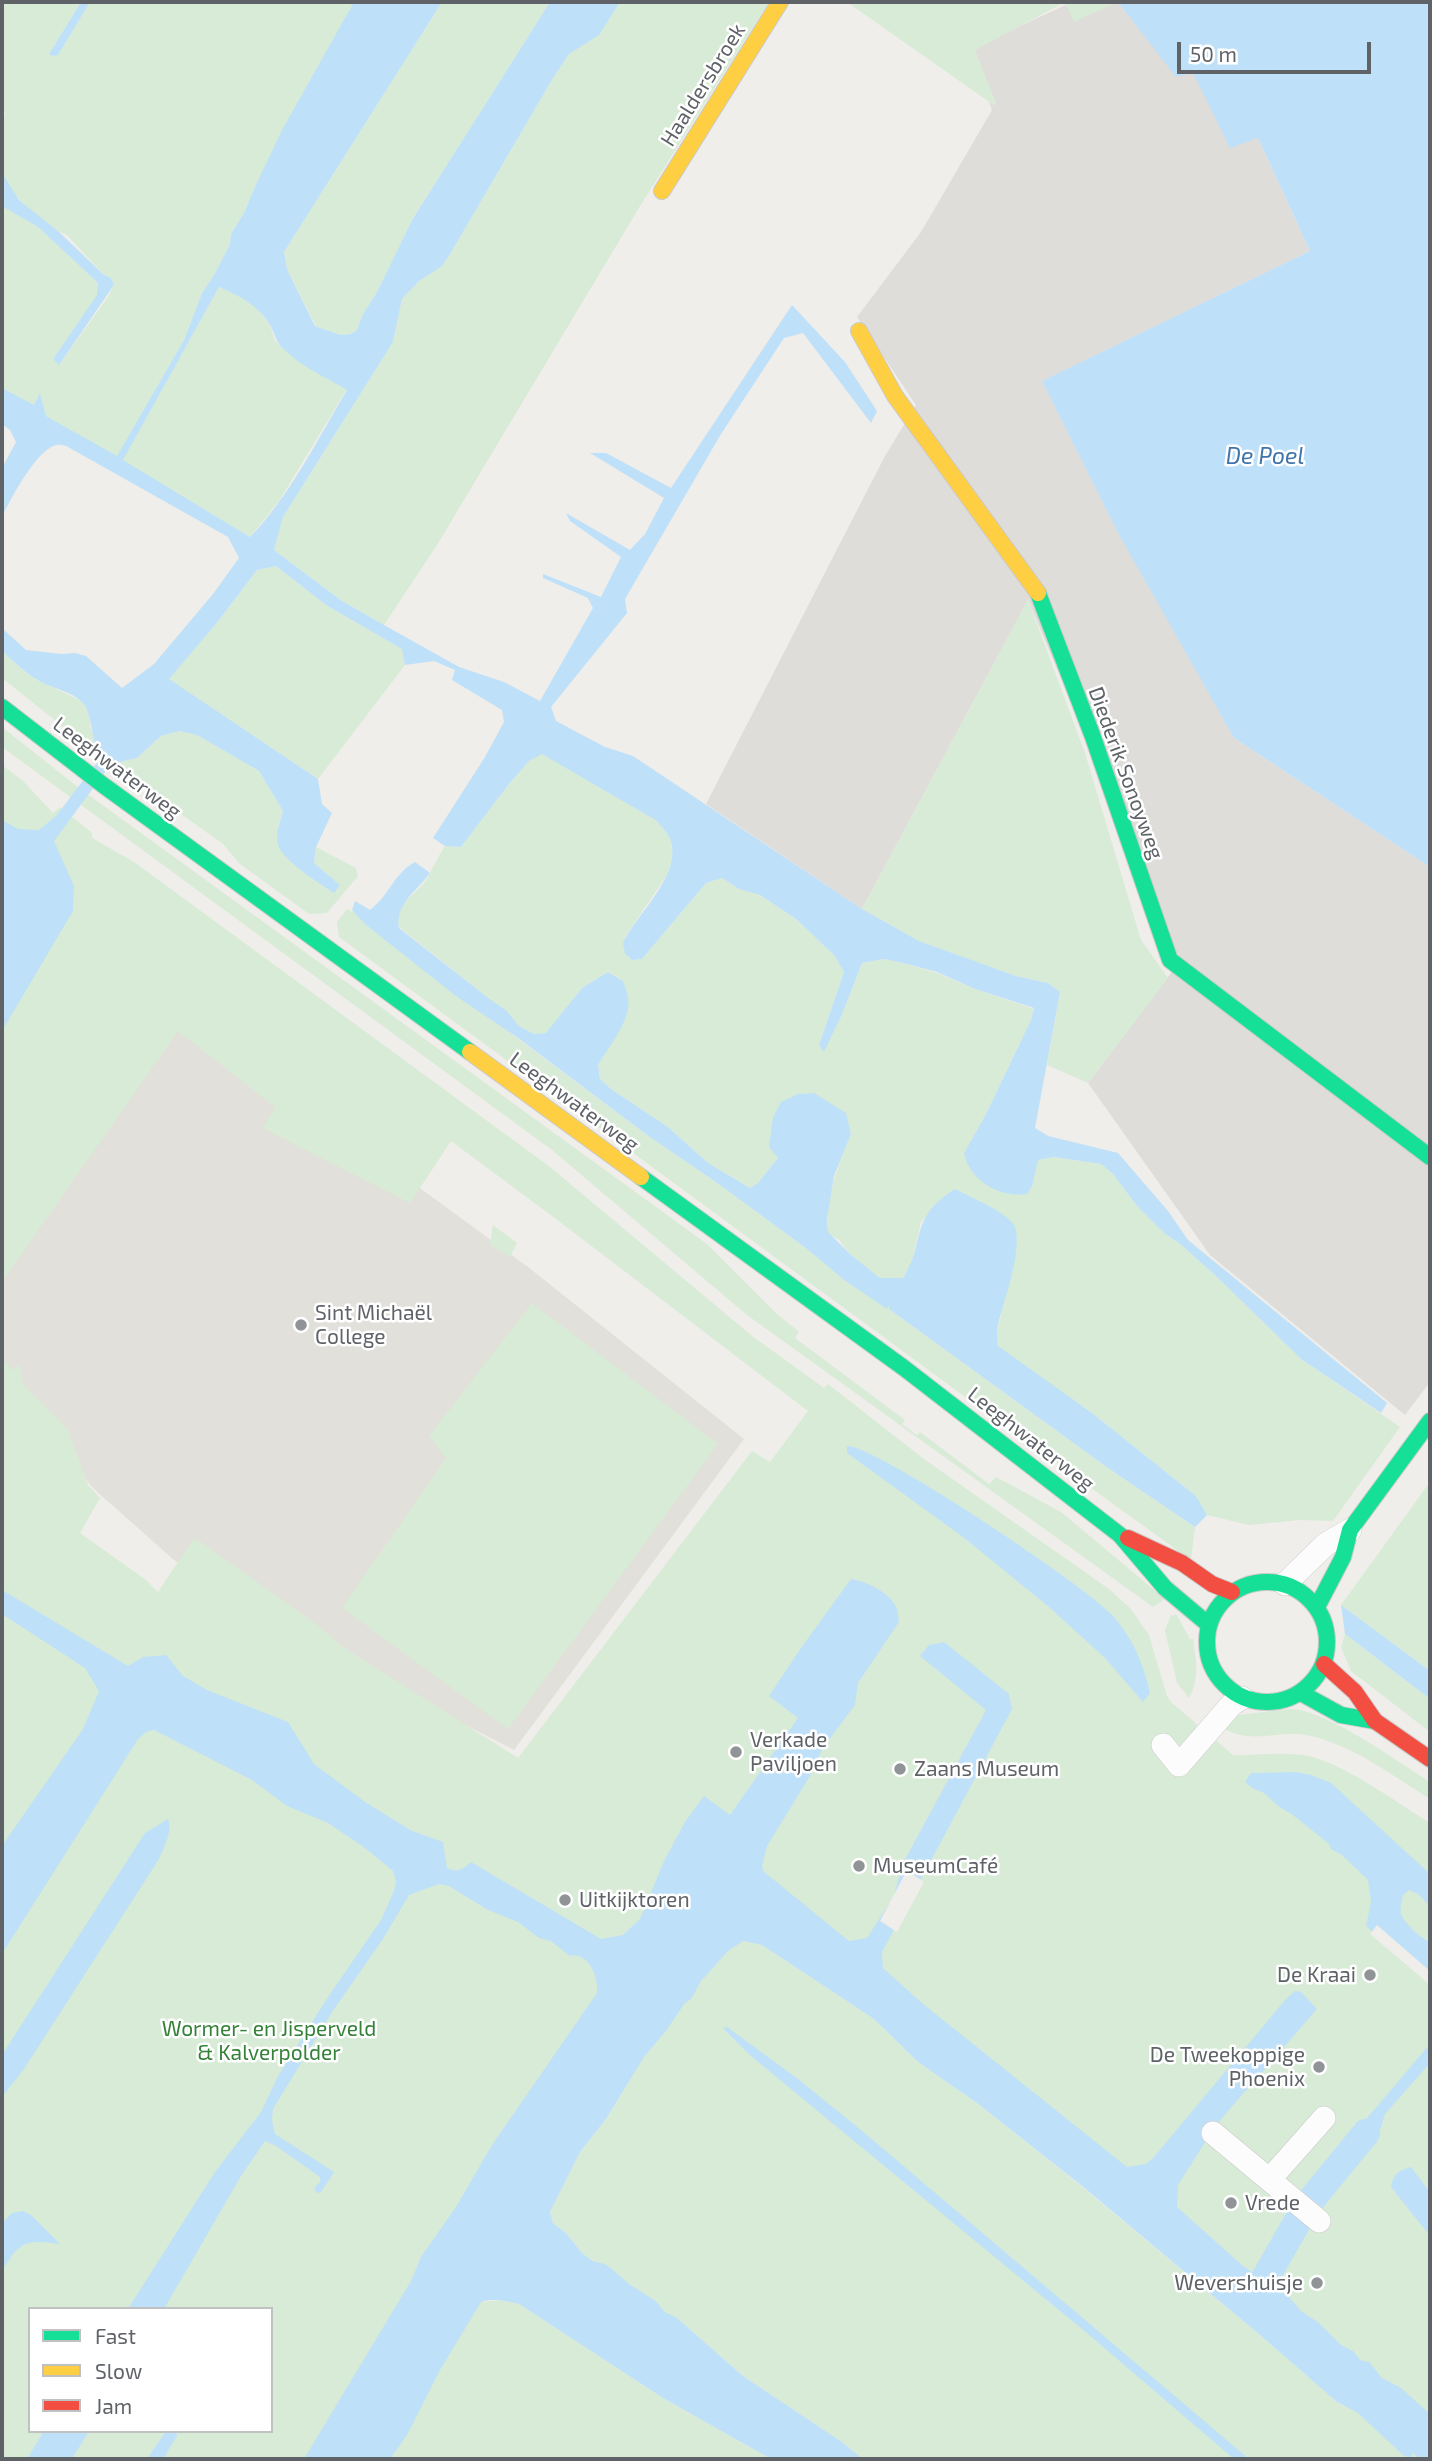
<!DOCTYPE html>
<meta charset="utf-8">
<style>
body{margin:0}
#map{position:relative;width:1432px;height:2461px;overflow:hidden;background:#efeeea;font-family:"Exo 2",sans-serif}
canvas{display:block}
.frame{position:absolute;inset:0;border:4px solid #5f6368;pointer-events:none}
.legend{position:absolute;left:28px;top:2307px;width:245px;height:126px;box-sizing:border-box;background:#fff;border:2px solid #bfc1c3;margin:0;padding:9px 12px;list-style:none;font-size:21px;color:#5f6368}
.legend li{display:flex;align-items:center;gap:14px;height:35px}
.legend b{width:35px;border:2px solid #bfc1c3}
.scale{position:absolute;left:1177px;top:42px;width:194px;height:32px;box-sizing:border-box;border:4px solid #5f6368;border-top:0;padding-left:9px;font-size:21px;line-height:24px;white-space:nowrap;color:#5f6368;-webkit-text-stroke:5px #fff;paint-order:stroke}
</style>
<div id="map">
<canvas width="1432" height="2461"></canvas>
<div class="frame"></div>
<ul class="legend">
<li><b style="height:9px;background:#16e098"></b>Fast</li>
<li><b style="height:9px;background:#ffcf43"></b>Slow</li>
<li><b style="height:9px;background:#f24e42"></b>Jam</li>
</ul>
<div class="scale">50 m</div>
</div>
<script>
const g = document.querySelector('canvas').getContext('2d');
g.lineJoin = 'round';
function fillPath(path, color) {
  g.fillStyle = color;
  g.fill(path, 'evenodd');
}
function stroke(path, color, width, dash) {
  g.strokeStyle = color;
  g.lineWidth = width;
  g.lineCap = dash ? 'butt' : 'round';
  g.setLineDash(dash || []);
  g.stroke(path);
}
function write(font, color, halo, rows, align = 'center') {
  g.font = font + ' "Exo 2",sans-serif';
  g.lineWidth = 5;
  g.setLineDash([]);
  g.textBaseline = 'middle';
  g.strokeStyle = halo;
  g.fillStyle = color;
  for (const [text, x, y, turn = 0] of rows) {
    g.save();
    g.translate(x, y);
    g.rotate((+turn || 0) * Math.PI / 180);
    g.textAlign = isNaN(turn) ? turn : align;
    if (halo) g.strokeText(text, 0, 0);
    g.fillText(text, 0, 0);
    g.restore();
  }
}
const industrial = new Path2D(`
 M1072 2H1189L1258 138 1310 251 1043 381 1234 738 1430 867V1382L1405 1415 1210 1255 1088 1083 1180 961 1028 600 862 909 706 804 885 456 916 405 857 317 921 232 992 110 970 49Z`);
const education = new Path2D(`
 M136 981 528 1267 744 1439 514 1750 280 1629 174 1560 94 1489 2 1383V1170Z`);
const green = new Path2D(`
 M2 2H81L49 54 52 56 58 55 90 2H354L254 189 244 213 231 234 230 244 214 275 202 293 184 340 117 457 46 416 40 394 34 406 2 388V205L38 227 98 283V295L53 359 59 365 108 297 114 285 111 278 103 274 66 234 59 232C37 215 12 199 2 173V119L5 114 2 106Z
 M442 2H550L412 220 377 292 363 314 357 330 351 334 341 335 316 326 287 269 284 252Z
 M620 2H769L640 206 437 545 384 625 342 601 274 550 283 517 393 342 402 299 419 281 441 267 449 256 553 78 569 54 599 34Z
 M847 2H1117L1074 22 1065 2 975 50 996 103 995 106Z
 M219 287 240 296 259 309 271 328 275 341 318 373 347 389 279 501 250 537 122 460Z
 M276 566 326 605 403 649 405 665 318 779 168 679 216 624 257 570Z
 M1028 600 1085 753 1141 940 1168 978 1088 1083 1047 1065 1060 992 1048 983 1016 976 919 941 862 909Z
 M2 651 20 668 37 680 82 701 91 715 90 726 101 757 2 678Z
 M2 727 79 788 707 1244 777 1314 799 1332 795 1338 905 1420 902 1424 917 1435 920 1432 989 1484 996 1477 1061 1512 1165 1599 1153 1607 747 1315 552 1150 2 747Z
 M179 731 197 735 259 771 283 811 278 826V844L339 885 314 863 316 847 356 868 358 876 327 913 309 914 240 864 223 844 111 764 137 758 161 736Z
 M542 753 657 821 670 837 673 856 667 875 625 937V954L632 960 642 959 706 883 722 878 739 889 760 895 796 919 834 955 844 972 819 1045 843 1012 862 963 884 959 903 963 937 973 975 989 1034 1009 1031 1020 986 1114 964 1153 1038 1160 1054 1157 1101 1164 1113 1174 1137 1206 1165 1234 1179 1243 1217 1277 1301 1359 1400 1427 1333 1521 1300 1520 1249 1525 1207 1515 1196 1496 1092 1413 1004 1352 997 1346 996 1338 1015 1250 1010 1220 978 1200 955 1190 921 1222 911 1265 902 1279 880 1278 850 1254 839 1240 828 1233C825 1197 838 1166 851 1134L778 1158 758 1183 750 1188 708 1163 668 1127 611 1089 600 1079 598 1065 618 1032 628 1009 623 981 608 972 582 988 547 1033 534 1034 519 1026 507 1011 487 997 399 927C394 899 418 897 429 875 433 867 439 855 445 846L461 847 509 784 529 761Z
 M2 765 23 781 53 813 60 807 92 833V838L134 862 550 1167 752 1336 824 1388 828 1384 924 1459 1109 1589 1131 1609 1149 1635 1167 1696 1172 1703 1233 1755C1256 1755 1280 1752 1303 1755 1340 1760 1397 1803 1430 1823V2459H863L842 2442 743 2376 677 2318 665 2312 656 2301 629 2284 605 2264 593 2261 582 2253 566 2233 553 2223 550 2212 580 2152 606 2119 640 2063 622 2084 483 2302 502 2300 519 2304 663 2398 771 2459H2V1591L4 1592 2 1590V1361L14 1370 18 1365 20 1366 23 1384 68 1430 88 1485 100 1498 80 1533 146 1580 158 1592 192 1541 198 1540 316 1624 343 1647 518 1758 752 1451 770 1462 808 1411 552 1216 451 1141 410 1203 263 1128 275 1107 178 1031 2 1282ZM774 1905 1345 2407 1337 2402 1260 2335 1081 2186 977 2103 918 2062 874 2019 762 1945 743 1941ZM30 2309H271V2431H30Z
 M347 909 358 914 366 925 387 941 647 1135 720 1185 807 1249 844 1280 887 1308 890 1299 889 1309 1108 1468 1195 1527 1191 1560 998 1421 339 937 337 922Z
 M493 1225 517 1243 510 1257 490 1245Z
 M532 1303 718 1444 508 1729 342 1608 446 1458 429 1436Z
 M1430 1482V1671L1341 1605Z
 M1176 1614 1190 1639H1193C1196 1660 1200 1678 1189 1698L1177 1683 1166 1635 1165 1630 1171 1615 1173 1616Z
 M1345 1634 1430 1699V1732L1351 1671 1341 1647Z
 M1290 1709C1327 1710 1397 1761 1430 1782V1799C1393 1776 1354 1746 1311 1736 1282 1729 1252 1745 1225 1729L1230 1718 1238 1715Z`);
const water = new Path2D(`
 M81 2H90L58 55 52 56 49 54Z
 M354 2H442L284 252 287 269 315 326 341 335 351 334 357 330 363 314 377 292 412 220 550 2H620L599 35 569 54 553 78 449 256 441 267 419 281 402 299 393 342 283 517 274 550 342 601 384 625 459 667 504 682 540 701 593 608 588 598 543 578V574L601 597 621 557 570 521 566 513 630 550 645 534 664 498 590 453H606L671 488 792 305 845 362 877 411 871 423 803 333 784 338 721 434 625 599 627 613 551 707 556 721 605 747 633 756 862 909 919 941 1016 976 1048 983 1060 992 1035 1128 1048 1136 1118 1153 1168 1211 1188 1240 1387 1403 1381 1413 1301 1359 1217 1277 1179 1243 1165 1234 1137 1206 1113 1174 1101 1164 1054 1157 1038 1160 1032 1186 1027 1194C999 1198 970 1181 964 1153L986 1114 1031 1020 1034 1008 975 989 937 972 903 963 884 959 862 963 843 1012 824 1052 819 1045 844 972 834 955 796 919 760 895 739 889 722 878 706 883 642 959 632 960 625 954 623 943C637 913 683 875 670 839 668 833 661 827 657 821L542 754 529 761 509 784 461 847 445 846 433 838 485 757 504 722 502 710 452 680 455 670 434 661 405 665 402 649 326 605 276 566 257 570 216 624 169 679 318 779 322 804 332 813 316 847 314 863 340 885 334 893C319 883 283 861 278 845 275 834 280 821 283 811L259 771 197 735 179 731 161 736 137 758 111 764 54 841 74 886 73 911 2 1031V820L18 829 39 830 56 816 101 757C89 739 94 712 81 701 71 692 53 688 41 682 26 674 14 662 2 651V628L26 650 61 654 75 653 86 656 122 688 154 664 213 594 239 558 228 537 68 447C67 446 59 444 57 445 37 448 11 499 2 516V468L16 442 10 430 2 424V388L34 405 40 393 46 416 117 456 184 340 202 293 214 275 230 244 231 234 244 213 254 189 282 130ZM219 287C240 296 258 305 270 325 277 338 275 342 287 352 303 368 328 378 347 390 319 437 288 499 250 537L123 460Z
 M1118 2H1430V867L1234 738 1117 531 1042 381 1310 251 1258 138 1230 148 1193 73 1176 77Z
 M2 173 19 200 59 232 103 274 111 278 114 285 59 365 53 359 97 295 98 283 38 227 2 206Z
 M415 862 430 873C417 891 395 904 399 928L487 997 507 1011 519 1026 534 1034 546 1033 582 988 608 972 623 981C626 989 630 1000 628 1009 624 1029 608 1048 598 1065L600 1079 611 1089 668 1127 708 1163 750 1188 758 1183 778 1158 769 1147 773 1117 781 1102 798 1094 814 1093 846 1113 851 1134 834 1176 827 1219 828 1232 850 1254 880 1278H903C926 1243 908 1218 955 1189 968 1196 1010 1213 1015 1227 1021 1245 1010 1284 1004 1303 1000 1317 995 1330 998 1346L1092 1413 1196 1496 1207 1515 1195 1527 1108 1468 889 1309V1305L887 1309 844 1280 807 1249 720 1185 647 1135 518 1038 456 996 366 925 352 910 355 901 370 910C389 896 394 873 415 862Z
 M847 1446C875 1445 1091 1589 1114 1617 1133 1639 1144 1665 1150 1693L1143 1702 1105 1658 1049 1607 963 1537 847 1453Z
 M851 1579C866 1581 888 1592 895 1605 898 1609 898 1617 899 1622L858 1683 855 1705 822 1749 813 1771 767 1846 762 1866 763 1871 849 1941 867 1938 894 1896 902 1865 986 1710 920 1656 929 1645 944 1642 1009 1694 1012 1709 882 1952 883 1968 923 2004 1127 2167 1146 2164 1154 2157 1286 1999 1295 1991 1301 1992 1317 2009 1216 2125 1178 2185 1177 2207 1243 2266 1290 2298 1301 2311 1319 2323 1341 2345 1353 2351 1360 2360 1369 2362 1382 2378 1401 2388 1430 2414V2459H1420L1413 2453 1410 2458 1403 2455 1358 2413 1337 2402 1260 2335 1082 2186 977 2103 918 2062 874 2019 762 1945 743 1941 728 1951 701 1981 691 1999 684 2004 666 2031 644 2057 606 2119 580 2152 550 2212 553 2223 566 2233 582 2253 593 2261 605 2264 612 2269 629 2284 656 2301 665 2312 677 2318 743 2376 842 2442 863 2459H771L663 2398 519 2304C505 2301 495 2298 481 2302L440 2370 407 2435 390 2459H304L411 2281 421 2257 456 2207 492 2145 597 1993C599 1978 589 1952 570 1956L551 1941 539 1938 518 1922 488 1910 449 1886 439 1884 409 1895 383 1939 332 2012 273 2109 272 2120 275 2134 334 2172 321 2192 317 2193 314 2188 320 2182V2177L276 2146 265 2141 241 2176 164 2309H128L215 2172 261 2112 278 2076 328 1997 381 1920 394 1891 396 1881 393 1871 365 1848 328 1823 287 1806 252 1780 154 1730 146 1732 138 1739 2 1954V1846L83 1729 99 1691 85 1668 2 1614V1590L128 1666 143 1657 166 1655 183 1676 207 1690 288 1722 314 1764 365 1802 412 1831 443 1842 447 1868C458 1873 462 1870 471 1862L601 1939 623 1935 640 1919 664 1861 685 1822 704 1796 730 1815 798 1718 769 1696 801 1648Z
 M1341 1605 1430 1671V1699L1345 1634Z
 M1296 1772 1311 1775 1331 1783 1430 1874V1906L1418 1894 1409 1890 1403 1895C1402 1900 1400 1908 1401 1913 1403 1923 1422 1939 1430 1942V1981L1366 1926 1371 1902 1368 1880 1342 1855 1331 1849 1329 1844 1293 1815 1278 1806 1264 1793 1254 1789 1245 1782 1251 1773Z
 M168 1819C173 1831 164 1847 159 1859L24 2069 2 2097V2055L145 1833Z
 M727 2027 798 2079 861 2130 1249 2459H1234L1088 2334 751 2056 723 2028Z
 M1430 2044V2063L1385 2114 1380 2130 1347 2168 1334 2157Z
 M1411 2167 1429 2191 1430 2236 1391 2187C1394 2173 1398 2171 1411 2167Z
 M23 2211 31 2215 60 2244C25 2239 20 2241 2 2271V2223L12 2213Z
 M44 2431H89L72 2459H27Z
 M166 2431H176L177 2436 163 2459H147Z`);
const pier = new Path2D(`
 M907 1870 924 1882 897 1932 880 1921Z
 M1377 1925 1430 1971V1985L1370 1934Z`);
const canal = new Path2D(`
 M1264 2280 1307 2205 1366 2133`);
const street = new Path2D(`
 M1285 1584 1326 1544 1350 1530
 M1163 1745 1179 1765 1232 1704 1242 1698
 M1213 2133 1319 2221
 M1270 2179 1324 2118`);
const fast = new Path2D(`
 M1038 593 1093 737 1170 960 1430 1157
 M2 707 103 785 470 1052
 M641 1177 904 1368 1120 1535 1165 1588 1209 1625
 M1207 1642a60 60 0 1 1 120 0a60 60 0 1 1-120 0Z
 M1317 1607 1343 1557 1350 1530 1430 1421
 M1301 1693 1341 1715 1375 1721`);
const slow = new Path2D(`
 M662 191 780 2
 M859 331 895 396 1038 593
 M470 1052 641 1177`);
const jam = new Path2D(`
 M1128 1538 1182 1563 1212 1584 1232 1592
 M1324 1664 1355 1692 1375 1721 1430 1759`);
const markers = [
 [301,1325,7,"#919496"],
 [736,1752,7,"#919496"],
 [900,1769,7,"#919496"],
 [859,1866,7,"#919496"],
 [565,1900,7,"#919496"],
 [1370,1975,7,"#919496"],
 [1319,2067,7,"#919496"],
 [1231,2203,7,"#919496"],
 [1317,2283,7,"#919496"]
];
const streetNames = [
 ["Haaldersbroek",703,85,-58],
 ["Leeghwaterweg",117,768,37],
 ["Diederik Sonoyweg",1126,773,70],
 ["Leeghwaterweg",574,1102,36],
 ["Leeghwaterweg",1031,1439,38]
];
const poiNames = [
 ["Sint Michaël",315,1313],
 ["College",315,1337],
 ["Verkade",750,1740],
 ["Paviljoen",750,1764],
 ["Zaans Museum",914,1769],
 ["MuseumCafé",873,1866],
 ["Uitkijktoren",579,1900],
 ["De Kraai",1356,1975,"right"],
 ["De Tweekoppige",1305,2055,"right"],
 ["Phoenix",1305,2079,"right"],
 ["Vrede",1245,2203],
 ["Wevershuisje",1303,2283,"right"]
];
const parkNames = [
 ["Wormer- en Jisperveld",269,2029],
 ["& Kalverpolder",269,2053]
];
const waterNames = [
 ["De Poel",1265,456]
];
fillPath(industrial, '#dfddda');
fillPath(education, '#e2e0da');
fillPath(green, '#d8ebd6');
fillPath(water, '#bfe0f9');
fillPath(pier, '#efeeea');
stroke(canal, '#bfe0f9', 28);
stroke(street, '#cbcccc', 24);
stroke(fast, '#cacacb', 18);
stroke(slow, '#cacacb', 18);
stroke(jam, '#cacacb', 18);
stroke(street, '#fdfcfc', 23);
stroke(fast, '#16e098', 16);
stroke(slow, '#ffcf43', 16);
stroke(jam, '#f24e42', 16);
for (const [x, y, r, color] of markers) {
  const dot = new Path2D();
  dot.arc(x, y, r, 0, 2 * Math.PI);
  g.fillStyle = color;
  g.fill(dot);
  stroke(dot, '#fff', 2.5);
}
write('21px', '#5f6368', '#fff', streetNames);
write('21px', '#5f6368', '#fff', poiNames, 'left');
write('21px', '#348238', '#fff', parkNames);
write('italic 23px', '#4174aa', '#fff', waterNames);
</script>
